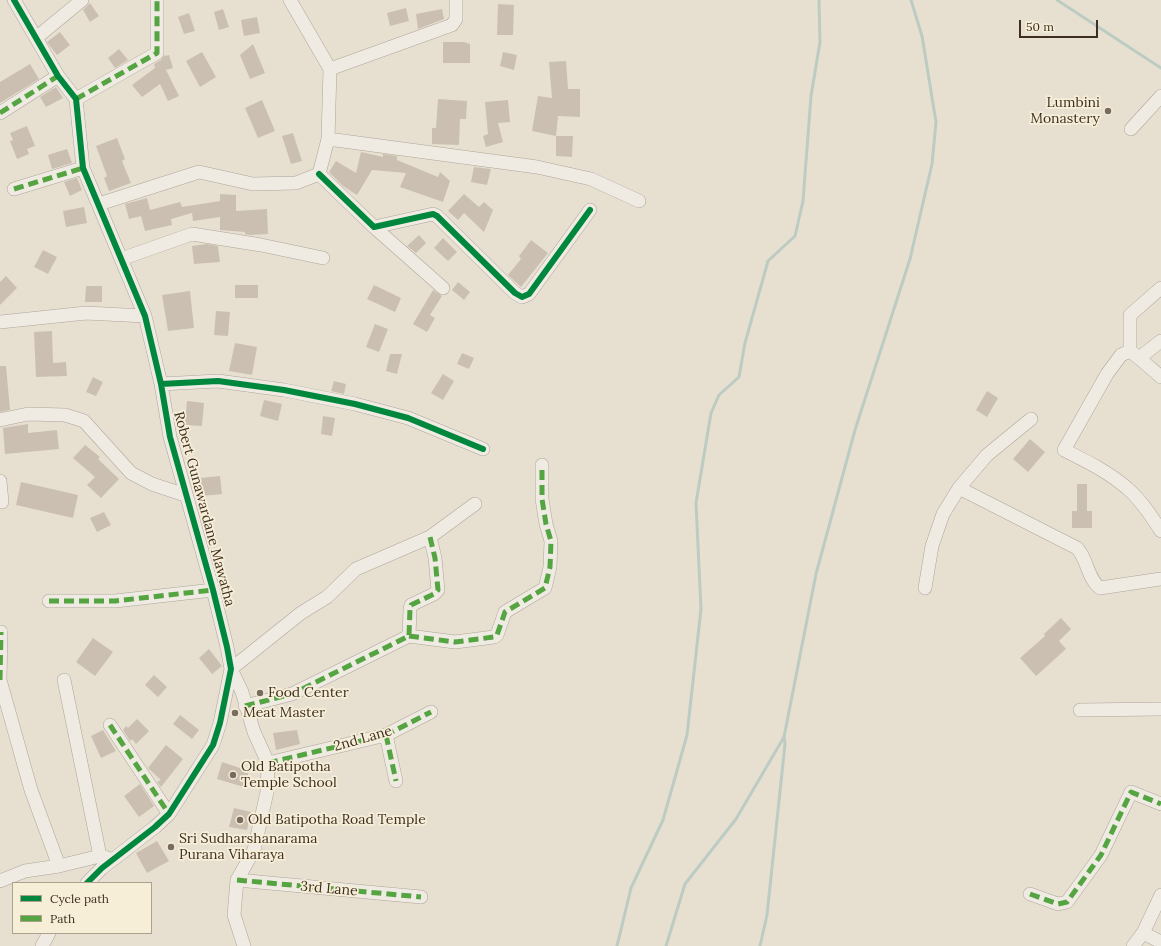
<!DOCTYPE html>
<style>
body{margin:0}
#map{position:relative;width:1161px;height:946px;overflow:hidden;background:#e7e0d1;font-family:Lora,serif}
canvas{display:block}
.legend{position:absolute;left:12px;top:882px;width:140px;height:52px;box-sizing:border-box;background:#f7eed8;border:1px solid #ada18e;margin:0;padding:5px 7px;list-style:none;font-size:12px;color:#3d2e20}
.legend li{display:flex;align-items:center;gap:8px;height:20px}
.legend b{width:20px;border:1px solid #ada18e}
.scale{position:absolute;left:1019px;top:20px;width:79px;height:18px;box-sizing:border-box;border:2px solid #3d2e20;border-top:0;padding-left:5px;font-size:12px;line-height:14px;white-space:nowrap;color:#3d2e20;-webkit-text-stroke:3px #f7eed8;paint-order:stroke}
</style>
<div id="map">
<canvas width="1161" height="946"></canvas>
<ul class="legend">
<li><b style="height:5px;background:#00873e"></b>Cycle path</li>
<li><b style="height:5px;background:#54a441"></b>Path</li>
</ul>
<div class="scale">50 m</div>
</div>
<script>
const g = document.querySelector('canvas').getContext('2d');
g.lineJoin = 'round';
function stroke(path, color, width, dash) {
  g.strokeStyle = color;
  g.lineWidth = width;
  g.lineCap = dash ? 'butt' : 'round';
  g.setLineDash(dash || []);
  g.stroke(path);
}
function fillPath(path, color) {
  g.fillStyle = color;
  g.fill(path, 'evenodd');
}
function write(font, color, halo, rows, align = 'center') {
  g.font = font + ' Lora,serif';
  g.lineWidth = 3.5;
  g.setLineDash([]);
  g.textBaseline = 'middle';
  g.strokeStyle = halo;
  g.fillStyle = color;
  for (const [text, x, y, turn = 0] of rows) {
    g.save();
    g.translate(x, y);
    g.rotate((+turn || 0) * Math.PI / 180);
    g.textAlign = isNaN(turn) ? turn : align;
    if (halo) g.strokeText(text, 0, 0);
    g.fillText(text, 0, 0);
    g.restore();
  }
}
const stream = new Path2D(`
 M1057 0 1161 68
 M617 946 631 888 663 820 687 735 701 609 696 503 711 413 719 395 739 377 745 343 768 261 795 236 803 201 811 96 820 42 819 0
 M666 946 685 884 736 819 784 737 816 574 855 430 910 259 932 164 936 122 922 36 911 0
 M760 946 767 915 785 744 784 737`);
const building = new Path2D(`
 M90 3 99 16 90 22 83 10Z
 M498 4 514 5 513 35H497Z
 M406 8 409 21 390 26 387 13Z
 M223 9 229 27 219 30 214 12Z
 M442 9 444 19 418 29 416 14Z
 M189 13 195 31 184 34 178 17Z
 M257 17 260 33 244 36 241 20Z
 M60 32 70 45 57 55 47 42Z
 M443 42H464L470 44V63H443Z
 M253 44 265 73 250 79 240 55Z
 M119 49 128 60 115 68 108 58Z
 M202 52 216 77 200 87 186 61Z
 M503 52 517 55 514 70 500 66Z
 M169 55 173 68 166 70 179 96 168 101 160 84 142 97 132 85 155 68 154 64 161 60 164 56Z
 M566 61 568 89H580V117L558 116 556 136 532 131 538 96 552 98 549 62Z
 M30 64 39 79 0 103V82Z
 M56 87 63 98 46 107 40 97Z
 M438 99 467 101 466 119H460L459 145 432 144V128H436Z
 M262 100 275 131 258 138 245 108Z
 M508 100 510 122 498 123 503 142 486 147 483 136 488 134 485 102Z
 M27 126 35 146 27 149 29 154 17 159 10 141 13 140 10 133Z
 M293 133 302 161 291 164 282 136Z
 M556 136H573L572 157 556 156Z
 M117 138 125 159 122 161 131 183 109 191 104 178 107 176 96 146Z
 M67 149 72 163 52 169 48 155Z
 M361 152 383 157V154L397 156V160L438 177 440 172 450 181 443 202 400 187 406 173 372 170 357 195 343 186 329 172 336 161 356 173Z
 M474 167 491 169 487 185 471 182Z
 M77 178 82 190 70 196 64 182Z
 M220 194 236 195V211L267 209 268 234 250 235 245 234V232L220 230V217L193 221 192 213 171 219 172 225 145 231 141 216 129 219 125 204 147 198 150 210 180 202 182 207 220 201Z
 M464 194 479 207 484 202 493 210 484 232 464 213 458 220 448 211Z
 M84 207 87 223 66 227 63 211Z
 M419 235 426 243 416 253 407 246Z
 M443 238 457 252 448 261 434 248Z
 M531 240 548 253 521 287 508 275 521 259 519 256Z
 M207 244 218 246 220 262 194 264 192 246Z
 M43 250 57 257 48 274 34 267Z
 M6 276 17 288 0 305V282Z
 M458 282 470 292 464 300 452 290Z
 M235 285H258V298H235Z
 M374 285 401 298 395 312 367 299Z
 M86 286H102V302H85Z
 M433 290 442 296 430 315 435 318 427 332 413 324Z
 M190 291 194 328 168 331 162 295Z
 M216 311 230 312 228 336 214 335Z
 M375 324 388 329 379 352 366 347Z
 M52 331 53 363 66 362 67 376 36 377 34 332Z
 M235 343 257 347 252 375 229 371Z
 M462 353 474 358 469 369 457 364Z
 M390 354H402L397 374 386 371Z
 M0 366H6L10 410 0 412Z
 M443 374 454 381 443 400 431 393Z
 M93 377 103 382 96 396 86 392Z
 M334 381 346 384 344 394 331 391Z
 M987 391 998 398 987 417 976 410Z
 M264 400 282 404 278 421 260 416Z
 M187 401 204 403 202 426 185 425Z
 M323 416 335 418 332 436 321 434Z
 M28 424V433L57 430 59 449 5 454 3 428Z
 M1030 439 1045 452 1028 472 1013 459Z
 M85 445 100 457 98 459 119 479 101 498 87 485 95 477 73 458Z
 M220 476 222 494 202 496 200 478Z
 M21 482 78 495 73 518 16 505Z
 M1077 484H1087V511H1092V528H1072V511H1077Z
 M104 512 111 525 97 532 90 518Z
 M1061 618 1071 629 1059 641 1066 649 1036 676 1020 658 1045 636 1044 634Z
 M93 638 113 652 95 676 76 662Z
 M209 649 222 666 212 674 199 658Z
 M154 675 167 687 158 697 145 685Z
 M180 715 199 730 192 739 173 724Z
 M137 719 149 731 136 744 132 739 130 741 123 730 126 726 128 728Z
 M103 730 116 751 101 758 91 736Z
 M297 730 300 744 276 750 273 733Z
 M166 745 183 759 161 787 157 782 161 780 148 768Z
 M222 762 249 771 244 787 217 779Z
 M140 784 154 806 139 817 124 796Z
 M234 808 251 812 247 830 229 827Z
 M157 841 169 861 147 873 136 853Z`);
const minor = new Path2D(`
 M14 0 58 76 76 99 83 168 145 316 161 384 170 437 213 590 227 647 231 669 220 723 213 745 169 814 155 827 102 868 87 883
 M290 0 330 69 328 139 319 174
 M36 38 82 0
 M330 69 452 25 456 19V0
 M76 99 157 53V0
 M0 113 58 76
 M1131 129 1161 96
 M328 139 537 167 591 179 639 201
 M319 174 374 227 433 214 437 216 515 293 522 297 529 294 590 210
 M14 189 83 168
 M99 204 199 172 253 184 296 183 319 174
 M374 227 443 288
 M121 259 192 234 261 245 323 258
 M1161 288 1130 315V351L1139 358 1161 341
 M0 322 86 313 145 316
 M1130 351 1121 355 1107 374 1064 450C1086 461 1109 472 1128 489 1141 500 1152 517 1161 531
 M1139 358 1161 377
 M161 384 218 381 284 390 355 404 408 418 483 449
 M0 420 28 414 65 415 84 421 131 473 152 484 185 495
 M0 481 2 502
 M959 488 1077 548C1088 560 1087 578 1100 588L1161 579
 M925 588 932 546 943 514 959 488 987 455 1031 419
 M49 601H115L213 590
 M1 632 0 680 31 790 59 866
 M409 636 455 642 494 637 497 635 505 612 545 588 550 567 551 541 546 524 542 499V465
 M64 680 100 856
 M245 706 292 694 409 636 410 609 411 605 434 594 438 590 435 558 430 537
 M1080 710 1161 709
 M110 725 169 814
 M386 735 396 781
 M268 763 386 735 431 712
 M237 880 421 897
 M0 881 25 871 59 866 100 856 108 858
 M1030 894 1058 904 1067 902 1101 855 1131 792 1161 804
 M1143 933 1161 942
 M42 946 49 933
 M244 946 234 915 237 880 254 850 267 792 268 763 254 732 242 692 231 669 301 613 327 597 356 569 430 537 475 504
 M1133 946 1143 933 1161 895`);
const quiet = new Path2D(`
 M76 99 157 53V0
 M0 113 58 76
 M14 189 83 168
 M49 601H115L213 590
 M409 636 455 642 494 637 497 635 505 612 545 588 550 567 551 541 546 524 542 499V465
 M0 680 1 632
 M245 706 292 694 409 636 410 609 411 605 434 594 438 590 435 558 430 537
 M110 725 169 814
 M386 735 396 781
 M268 763 386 735 431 712
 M237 880 421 897
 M1030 894 1058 904 1067 902 1101 855 1131 792 1161 804`);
const cycleway = new Path2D(`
 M14 0 58 76 76 99 83 168 145 316 161 384 170 437 213 590 227 647 231 669 220 723 213 745 169 814 155 827 102 868 87 883
 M319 174 374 227 433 214 437 216 515 293 522 297 529 294 590 210
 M161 384 218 381 284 390 355 404 408 418 483 449`);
const markers = [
 [1108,111,4,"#786c5e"],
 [260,693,4,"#786c5e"],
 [235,713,4,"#786c5e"],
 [233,775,4,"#786c5e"],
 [240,820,4,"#786c5e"],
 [171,847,4,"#786c5e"]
];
const poiNames = [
 ["Lumbini",1100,103,"right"],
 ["Monastery",1100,119,"right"],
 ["Food Center",268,693],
 ["Meat Master",243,713],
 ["Old Batipotha",241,767],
 ["Temple School",241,783],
 ["Old Batipotha Road Temple",248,820],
 ["Sri Sudharshanarama",179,839],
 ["Purana Viharaya",179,855]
];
const streetNames = [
 ["Robert Gunawardane Mawatha",204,509,75],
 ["2nd Lane",363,739,-16],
 ["3rd Lane",329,889,5]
];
stroke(stream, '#bcccc2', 3);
fillPath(building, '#cbbfb2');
stroke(minor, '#ada599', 14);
stroke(minor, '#efebe3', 13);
stroke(quiet, '#54a441', 5, [10, 5]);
stroke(cycleway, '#00873e', 6);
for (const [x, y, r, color] of markers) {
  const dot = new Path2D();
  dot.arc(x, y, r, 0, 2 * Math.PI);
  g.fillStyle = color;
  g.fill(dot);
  stroke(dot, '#f7eed8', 1.5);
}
write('14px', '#3d2e20', '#f7eed8', poiNames, 'left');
write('14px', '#3d2e20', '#f7eed8', streetNames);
</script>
